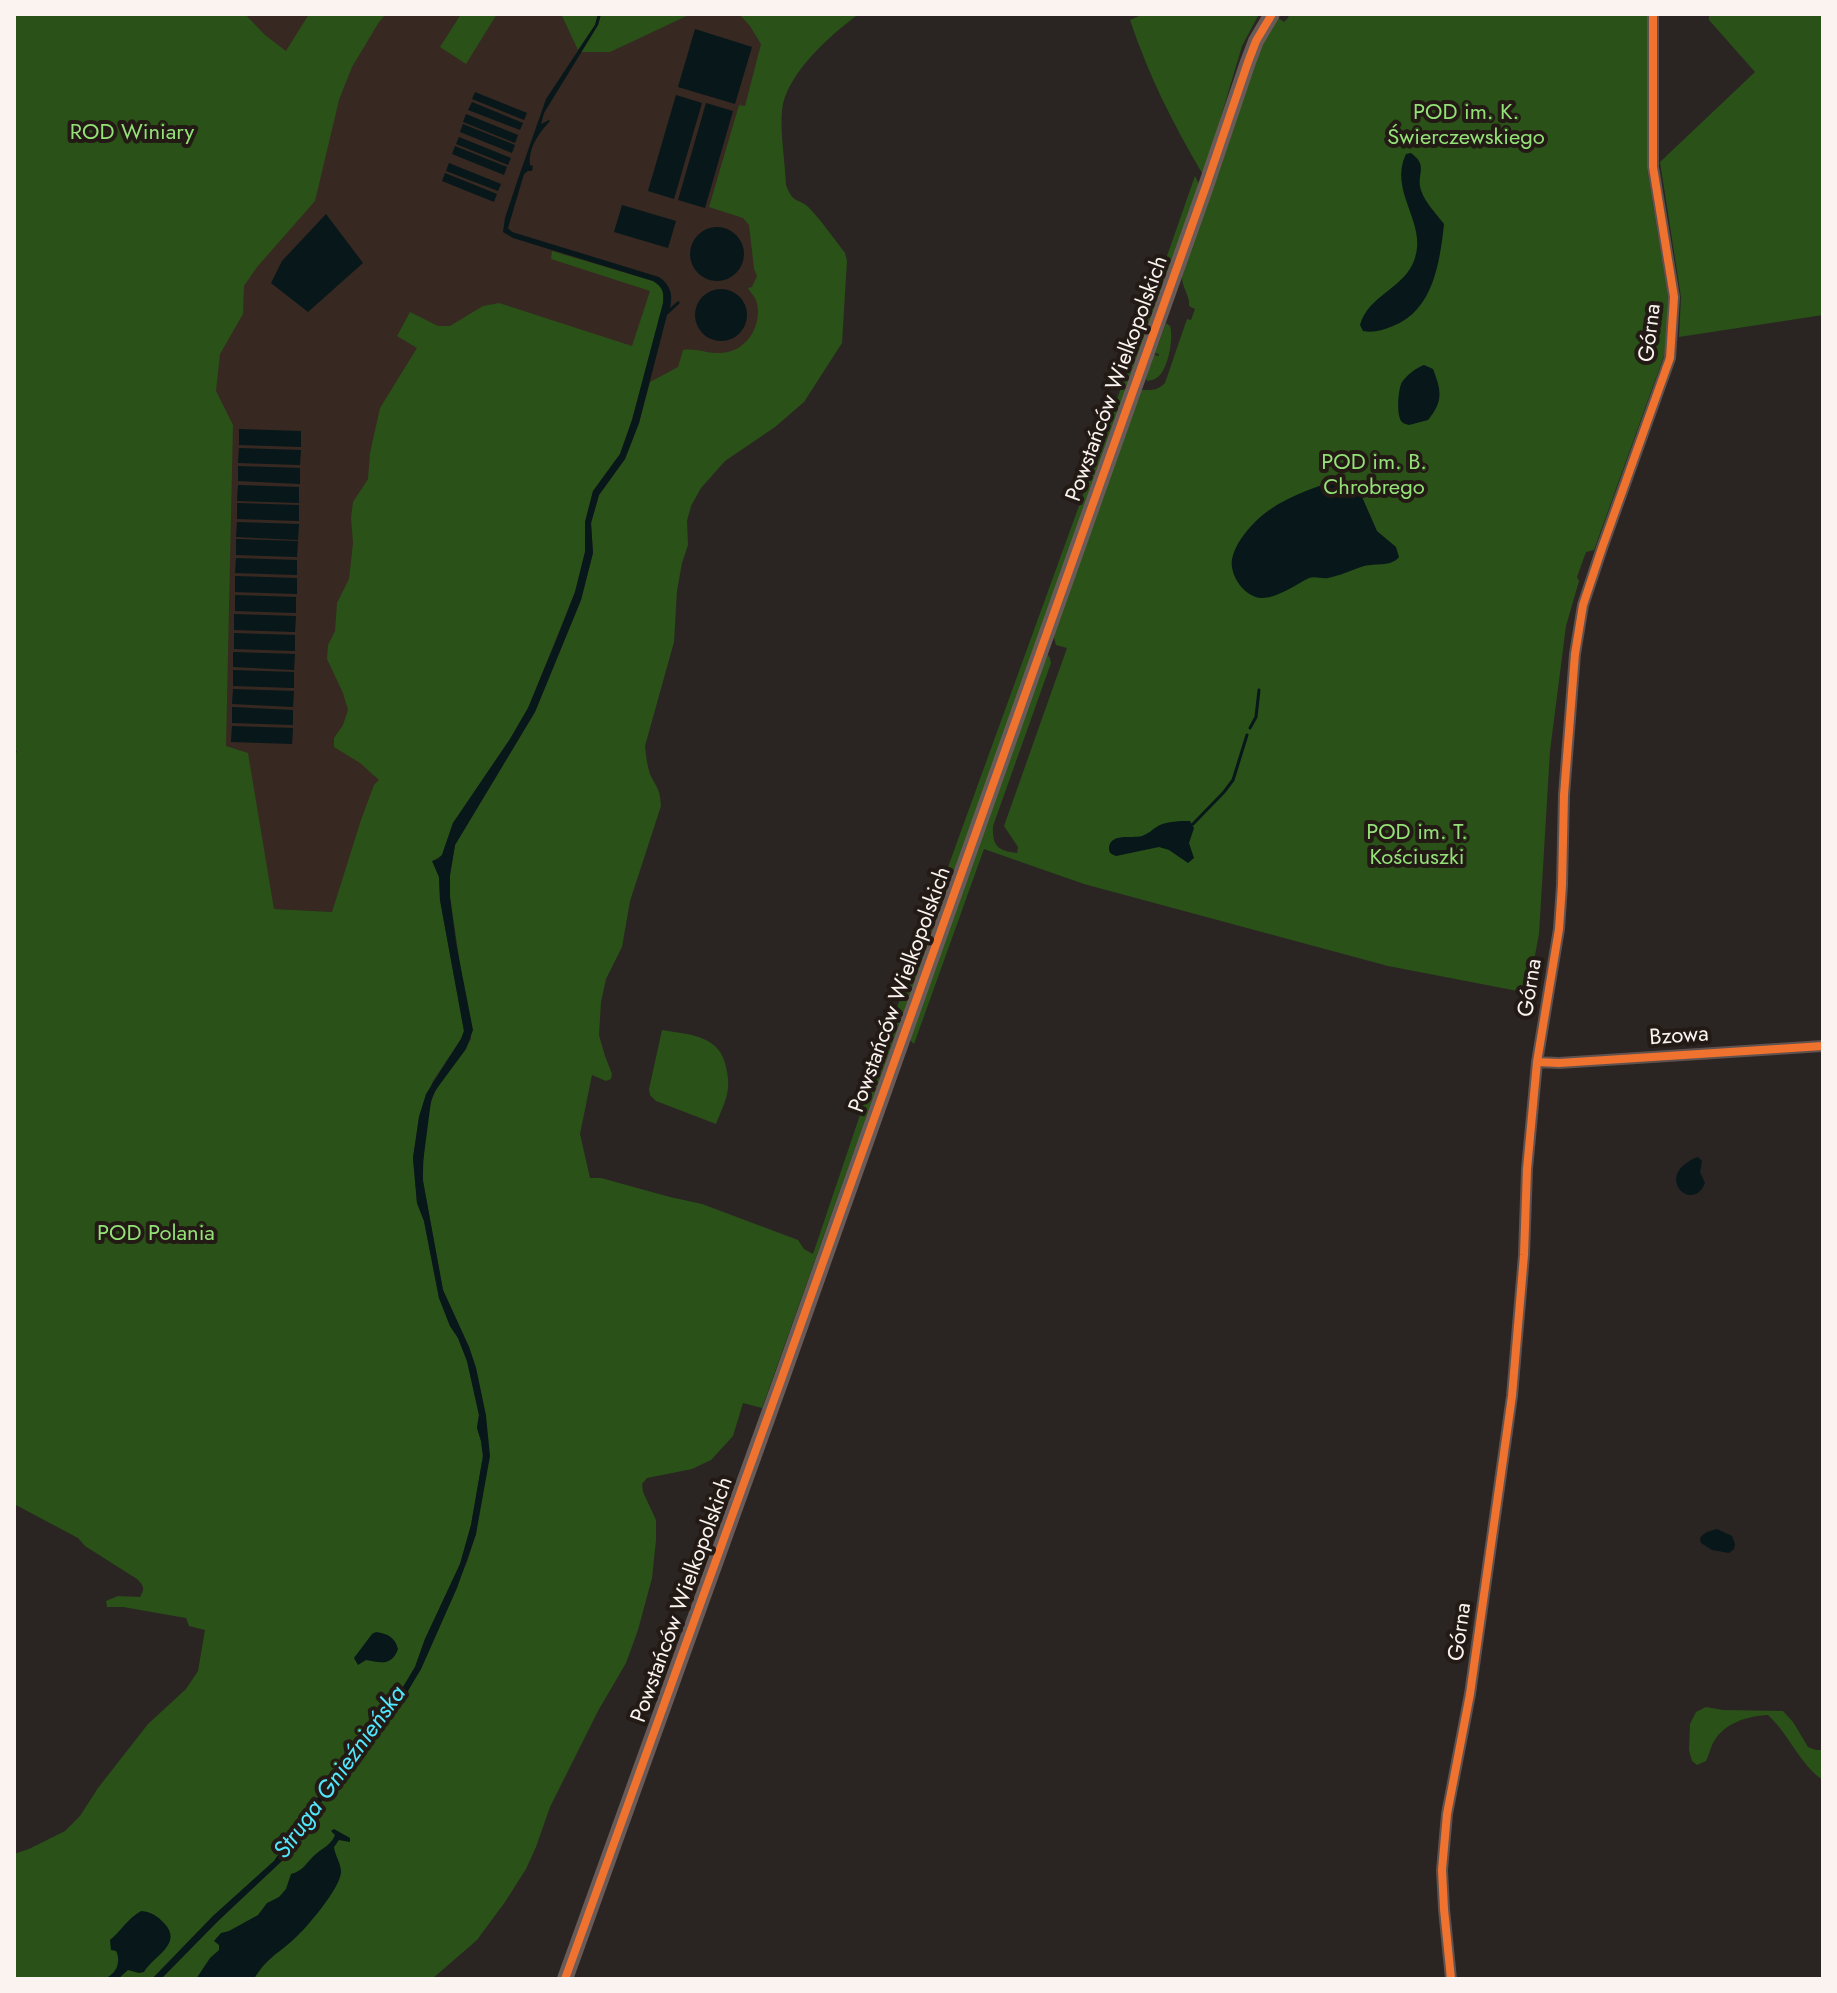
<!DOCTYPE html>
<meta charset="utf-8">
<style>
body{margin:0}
#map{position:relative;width:1837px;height:1993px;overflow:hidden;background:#2a2522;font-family:Jost,sans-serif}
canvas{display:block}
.frame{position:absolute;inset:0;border:16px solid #faf3f0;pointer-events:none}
</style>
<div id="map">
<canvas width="1837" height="1993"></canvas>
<div class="frame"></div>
</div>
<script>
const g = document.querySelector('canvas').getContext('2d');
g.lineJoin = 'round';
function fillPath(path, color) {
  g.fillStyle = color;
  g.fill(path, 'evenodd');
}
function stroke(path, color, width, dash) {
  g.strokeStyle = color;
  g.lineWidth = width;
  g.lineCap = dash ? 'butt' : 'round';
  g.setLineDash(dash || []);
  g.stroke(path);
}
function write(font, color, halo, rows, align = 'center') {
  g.font = font + ' Jost,sans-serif';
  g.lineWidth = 8;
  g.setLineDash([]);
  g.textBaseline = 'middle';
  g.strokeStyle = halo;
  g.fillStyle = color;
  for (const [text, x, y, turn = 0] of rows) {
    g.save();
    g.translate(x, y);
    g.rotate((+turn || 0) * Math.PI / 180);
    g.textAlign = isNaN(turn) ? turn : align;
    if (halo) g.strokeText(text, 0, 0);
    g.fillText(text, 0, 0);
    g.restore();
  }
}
const built = new Path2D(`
 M245 14H561L579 52 610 51 691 14H759L783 196 838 260 699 425 524 747 508 742 332 912 274 909 258 818 162 739 171 381 286 52 265 35Z`);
const green = new Path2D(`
 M14 14H245L265 35 286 51 309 14H386L379 22 352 67 339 100 315 201 257 267 244 286 243 314 220 354 216 391 233 425 226 746 248 753 274 909 332 912 361 820 374 785 379 780 360 763 334 747V738L343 725 348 710 343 693 327 659 328 645 335 631 337 603 349 579 353 543 351 518 353 502 368 479 370 453 380 408 417 348 397 336 410 312 438 326H450L483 306 499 303 632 346 650 291 551 259 552 251 653 281C665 288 665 296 662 308L632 420 620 454 593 491 585 522V552L575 592 528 708 510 739 453 823 442 855 433 861 439 877 440 900 464 1031 461 1039 433 1081 424 1102 419 1117 413 1158 417 1203 424 1221 439 1298 450 1326 458 1338 467 1361 479 1415 477 1428 481 1441 483 1456 471 1525 460 1564 425 1639 415 1667 397 1697 360 1736 274 1861 213 1916 152 1979H14V1854L29 1849 65 1831 80 1816 98 1788 148 1724 186 1689 198 1671 205 1630 189 1626 186 1618 123 1607H107L106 1601 118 1596 140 1597C145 1588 144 1586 137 1579L85 1546 78 1538 14 1504V758L17 751 14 750Z
 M461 14H497L466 64 440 47Z
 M561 14H598L595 25 578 50Z
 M601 14H691L610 52H581L598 25Z
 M739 14H859C832 33 785 75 782 110 780 134 785 160 786 185 794 207 800 196 812 211 824 224 834 239 845 253L847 261 842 343 804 402 775 427 725 461 701 488 691 506 687 521 688 545 682 563 677 591 674 642 645 746C646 756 647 765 650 774 657 789 660 788 661 806L630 901 622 947 606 979 601 1002 599 1035 605 1056 612 1074 611 1079 606 1081 592 1075 580 1134 590 1178H601L670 1197 702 1204 798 1240 804 1249 813 1254 886 1038 1096 459 1195 176 1200 186 762 1408 743 1403 733 1436 711 1460 692 1469 647 1478 642 1484 643 1492 656 1520V1540L652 1578 638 1630 626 1663 598 1711 550 1807 536 1847 526 1869 505 1902 477 1940 432 1979H161L218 1921 285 1858 340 1773 421 1669 467 1562 476 1534 486 1416 476 1368 469 1347 443 1290 423 1181C423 1161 426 1108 435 1092 445 1073 461 1058 471 1039L450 897V875L455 845 535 712 581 600 593 553 591 523 599 495 625 459 639 423 650 382 678 367 683 350C696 348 708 354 721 353 746 352 762 327 757 303 756 298 751 293 748 288L752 287 757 276 754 269 749 225 743 218 709 207 739 105 745 106 761 44 750 26Z
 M1139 14H1259L1242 46 1204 174 1202 173C1173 124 1148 74 1130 20L1139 16Z
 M1285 14H1647V168L1668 297 1666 350 1594 550 1586 552 1577 577 1579 581 1566 626 1550 751 1539 934 1528 993 1388 966 1084 884 984 849 914 1044 910 1040 1046 652 1050 658 1051 663 993 826C992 846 998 851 1017 853L1018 847 1004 826 1067 648 1056 645 1054 638 1055 630 1141 390C1151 390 1157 391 1165 383L1187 319 1191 320 1195 309 1189 306C1190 295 1182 288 1182 277L1260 44 1277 17 1284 22 1289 17Z
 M1709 14H1823V315L1679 337 1681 297 1660 162 1755 72 1709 20Z
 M1166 323 1170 326C1174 338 1168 368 1159 376 1155 380 1152 380 1147 381L1146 378 1154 355 1159 356V354L1155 353Z
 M662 1030C686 1034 718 1035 725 1063 727 1071 729 1080 728 1088 727 1100 720 1113 716 1124L656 1101 650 1095 649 1089Z
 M1706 1707 1723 1710 1783 1711 1793 1722 1808 1747 1816 1750H1823V1780C1800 1765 1789 1734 1768 1715 1747 1716 1724 1723 1713 1743 1710 1749 1709 1755 1706 1761L1697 1765 1692 1761 1689 1750 1690 1724 1696 1712Z`);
const water = new Path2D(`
 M598 14H601L598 25 544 113 541 124 549 120 550 121C539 133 528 148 530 165L533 166 532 171H528L524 174 508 228 512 232 659 277C671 285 673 295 670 308L678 301 680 303 667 315 639 423 625 459 599 495 591 523 593 553 581 600 535 712 455 845 450 875V897L456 943 473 1030 466 1049 435 1091 431 1101 423 1162V1181L443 1290 469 1347 476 1368 486 1416 490 1456 476 1534 457 1588 421 1669 405 1696 340 1773 285 1858 218 1921 161 1979H152L213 1916 274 1861 360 1736 397 1697 415 1667 425 1639 460 1564 471 1525 483 1456 481 1441 477 1428 479 1415 467 1361 458 1338 450 1326 439 1298 424 1221 417 1203 413 1158 419 1117 426 1094 461 1039 464 1031 440 900 439 877 432 861 438 859 442 855 453 823 510 739 528 708 557 638 575 592 585 552V522L593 491 620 454 632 420 663 303C664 292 663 287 653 281L513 238 503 232 505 218 517 182 546 99 595 25Z
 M695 29 752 47 735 104 678 87Z
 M475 92 527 113 524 120 472 99Z
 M676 95 702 103 674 199 648 191Z
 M472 102 523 123 520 130 468 110Z
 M706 103 733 111 705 208 678 200Z
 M466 114 518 135 515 143 463 122Z
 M463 124 515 145 512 153 460 132Z
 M459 137 511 158 508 165 456 144Z
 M455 146 507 167 504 175 452 154Z
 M1411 153C1429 166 1416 174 1421 190 1425 203 1436 213 1444 224 1440 262 1433 311 1393 326 1383 330 1374 333 1363 331L1360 325C1368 295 1406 288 1415 258 1427 222 1388 191 1406 154Z
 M449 163 501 184 498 191 446 171Z
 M445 173 497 194 494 202 442 181Z
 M622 205 676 221 668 248 614 232Z
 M326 214 363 263 308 312 271 283 282 261Z
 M690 254a27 27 0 1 1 54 0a27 27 0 1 1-54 0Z
 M695 315a26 26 0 1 1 52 0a26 26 0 1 1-52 0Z
 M1424 365 1433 369C1441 390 1444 401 1428 420L1409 425C1407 424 1404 424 1402 422 1396 416 1398 389 1402 382 1407 375 1416 368 1424 365Z
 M239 429 301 431V447L239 445Z
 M239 448 301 450 300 465 238 463Z
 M238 466 300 468V484L238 481Z
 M1338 480 1348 483 1359 490 1377 531 1396 547 1399 557C1391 567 1376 563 1364 566 1352 570 1339 576 1328 578 1321 579 1316 576 1309 578 1295 585 1279 597 1263 598 1246 599 1229 576 1232 559 1235 545 1245 532 1255 522 1277 500 1309 489 1338 480Z
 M238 485 299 487V503L237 501Z
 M237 503 299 505V521L237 519Z
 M237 522 299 524 298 540 236 537Z
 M236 539 298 541 297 557 236 555Z
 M236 558 297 560V575L235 573Z
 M235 576 297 578V594L235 592Z
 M235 595 296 597V613L235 611Z
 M234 614 296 616 295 632 234 630Z
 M234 633 295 635V651L234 649Z
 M233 652 295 654 294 670 233 667Z
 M233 670 294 672V688L233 686Z
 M233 689 294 691 293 707 232 704Z
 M232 707 293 710V725L232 723Z
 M232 726 293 728 292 744 231 742Z
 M1190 821 1194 828 1189 843 1194 858 1188 863 1169 850 1159 847 1116 856C1112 854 1109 854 1109 848 1110 832 1133 839 1142 836 1148 834 1153 829 1158 826 1168 821 1180 821 1190 821Z
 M1698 1157 1702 1161 1700 1172 1705 1183C1693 1215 1651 1175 1698 1157Z
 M1717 1529 1732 1536 1735 1544 1734 1549 1729 1553 1712 1550 1701 1543 1700 1538C1705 1532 1709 1531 1717 1529Z
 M376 1632C388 1634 395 1637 398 1649 392 1666 381 1663 366 1660L358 1665 354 1658 372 1634Z
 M334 1829 350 1838V1842L339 1840 334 1847C335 1856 341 1863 341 1872 341 1887 306 1929 294 1939 285 1948 274 1954 265 1964 261 1968 257 1974 254 1979H196L210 1958 219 1950V1945L214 1941 221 1933 229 1931 258 1915 267 1903 279 1897 286 1889 291 1874C304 1871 307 1861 316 1854 324 1847 331 1845 335 1835L331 1831Z
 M141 1911C152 1912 157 1916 164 1923 184 1944 153 1956 144 1972L139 1973 128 1970 118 1979H103C115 1976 122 1963 116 1951L111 1950 110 1940C121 1931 128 1918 141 1911Z`);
const stream = new Path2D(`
 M1250 728 1256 717 1259 690
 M1193 824 1224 792 1233 780 1247 735`);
const street = new Path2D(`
 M1537 1062 1559 1063 1823 1046
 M1451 1979 1444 1909 1442 1870 1447 1814 1470 1694 1512 1396 1524 1255 1527 1169 1537 1062 1559 929 1562 885 1564 795 1575 654 1583 605 1602 548 1670 358 1674 297 1653 167V14`);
const secondary = new Path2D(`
 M565 1979 780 1383 1206 186 1248 62 1256 41 1272 14`);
const cycleway = new Path2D(`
 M1537 1062 1559 1063 1823 1046
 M565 1979 780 1383 1206 186 1248 62 1256 41 1272 14
 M1451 1979 1444 1909 1442 1870 1447 1814 1470 1694 1512 1396 1524 1255 1527 1169 1537 1062 1559 929 1562 885 1564 795 1575 654 1583 605 1602 548 1670 358 1674 297 1653 167V14`);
const parkNames = [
 ["POD im. K.",1466,114],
 ["Świerczewskiego",1466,139],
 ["ROD Winiary",132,134],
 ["POD im. B.",1374,464],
 ["Chrobrego",1374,489],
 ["POD im. T.",1417,834],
 ["Kościuszki",1417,859],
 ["POD Polania",156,1235]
];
const streetNames = [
 ["Górna",1651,333,-83],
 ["Powstańców Wielkopolskich",1118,379,-70],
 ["Górna",1531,988,-81],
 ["Powstańców Wielkopolskich",901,990,-70],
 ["Bzowa",1679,1037,-4],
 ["Powstańców Wielkopolskich",683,1600,-70],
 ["Górna",1461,1632,-82]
];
const waterNames = [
 ["Struga Gnieźnieńska",341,1773,-54]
];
fillPath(built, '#372821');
fillPath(green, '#2a5118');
fillPath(water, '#07171a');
stroke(stream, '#07171a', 3);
stroke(street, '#5f514e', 12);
stroke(secondary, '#6b5b58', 16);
stroke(cycleway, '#ef722f', 8);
write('22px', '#94e178', '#231a15', parkNames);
write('22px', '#faf3f0', '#231a15', streetNames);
write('italic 24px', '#51e7fd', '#231a15', waterNames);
</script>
